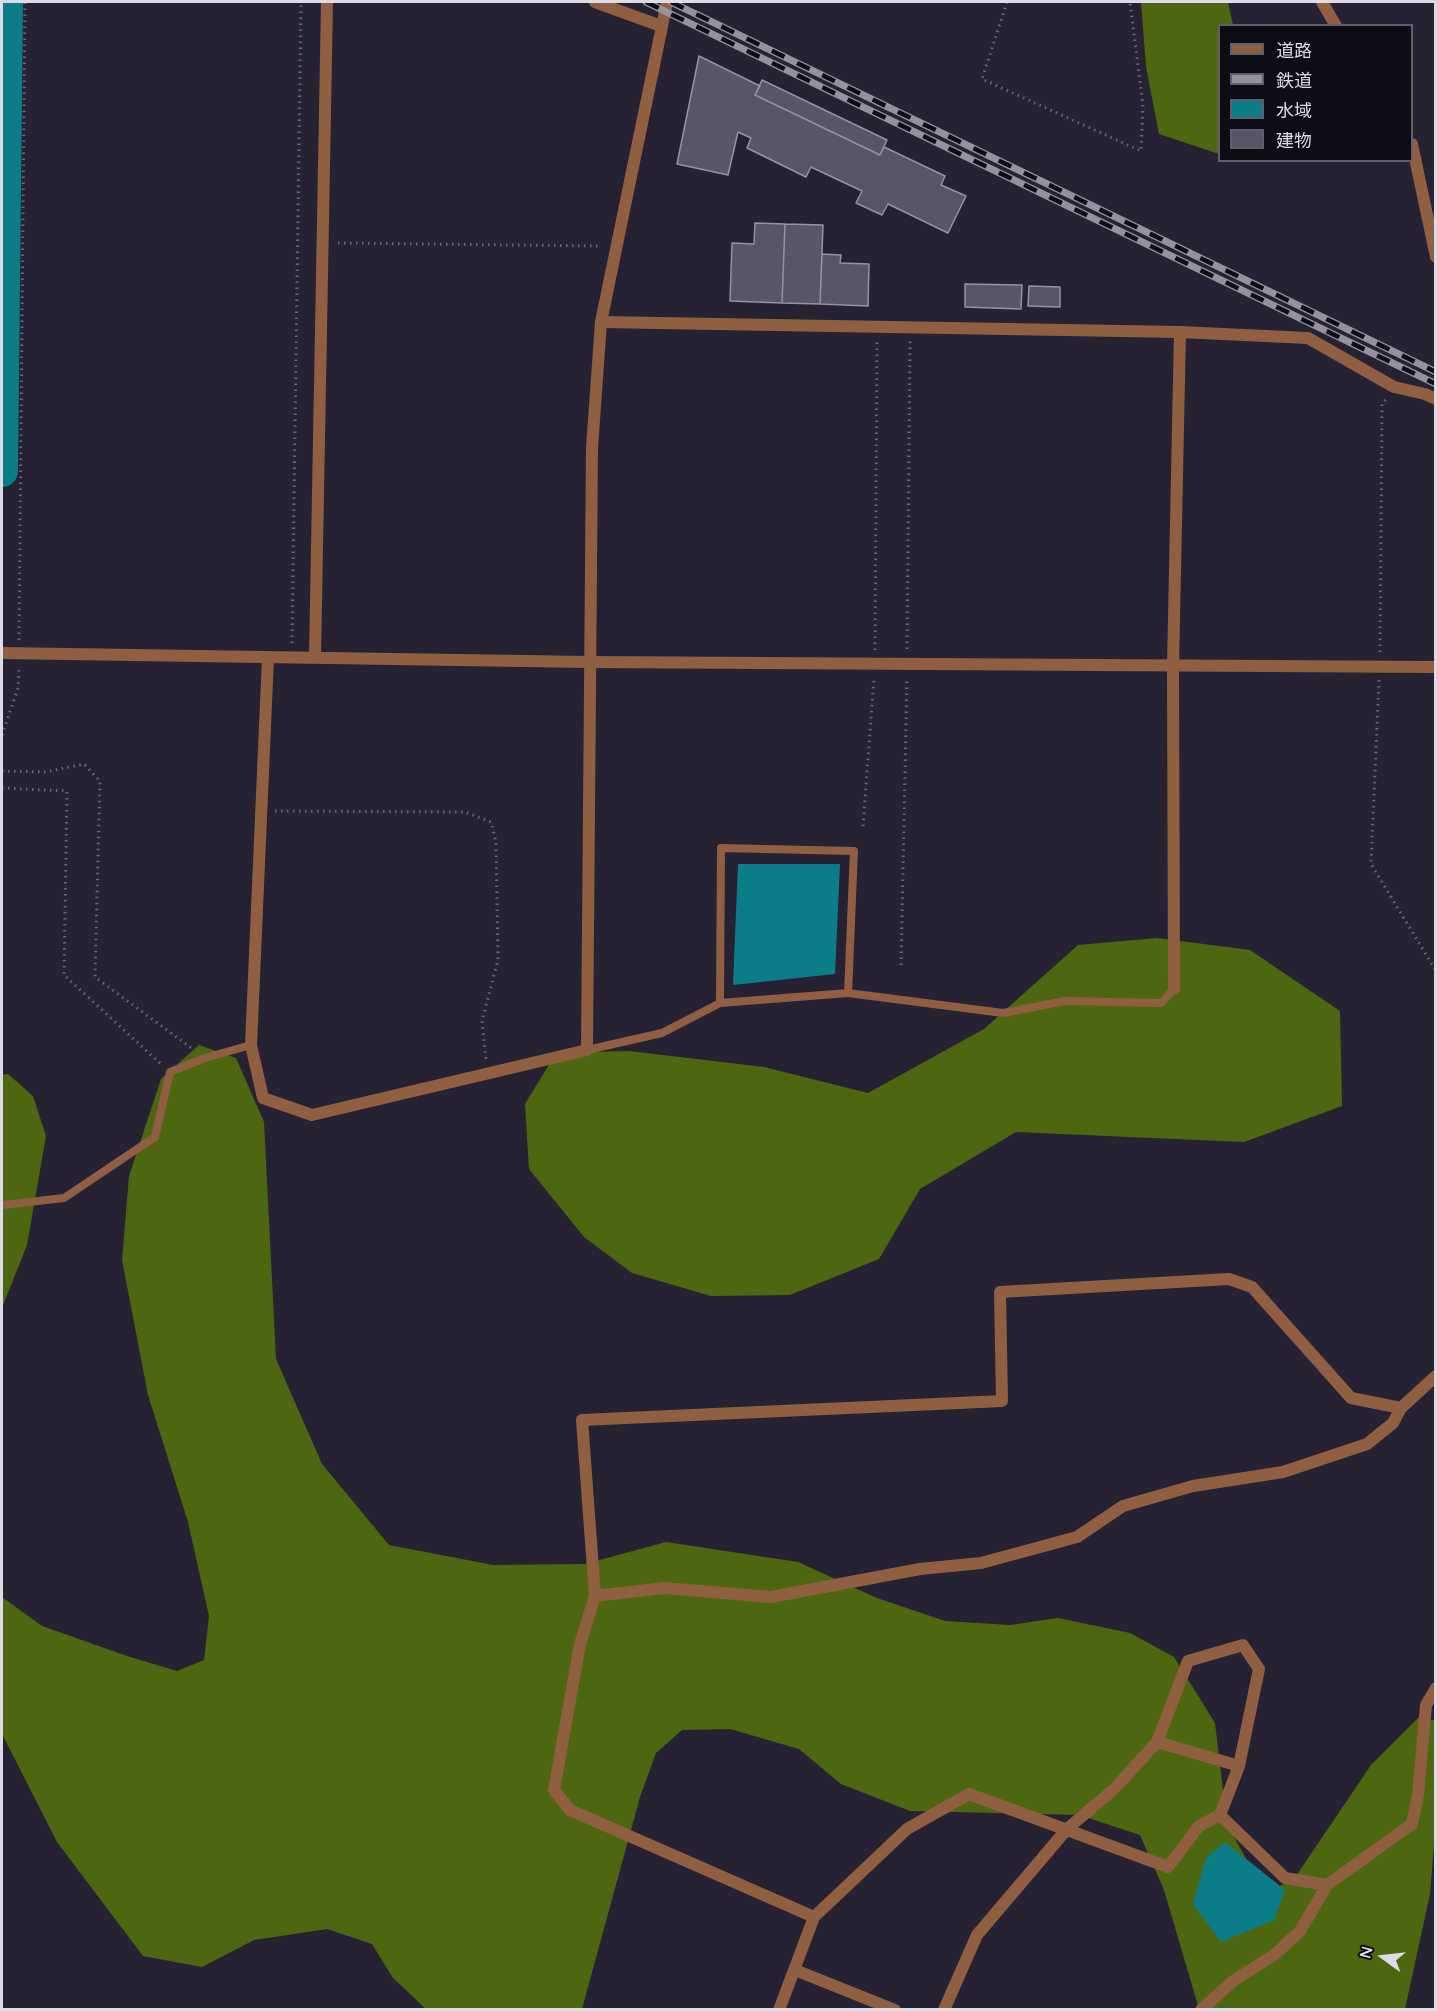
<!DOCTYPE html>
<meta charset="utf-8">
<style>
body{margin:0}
#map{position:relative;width:1437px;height:2011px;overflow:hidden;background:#262234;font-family:Quicksand,"Noto Sans JP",sans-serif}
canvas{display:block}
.frame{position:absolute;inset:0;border:3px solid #dddbe7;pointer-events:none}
.legend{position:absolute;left:1218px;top:24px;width:195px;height:138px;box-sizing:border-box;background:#0e0d15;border:2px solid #615f69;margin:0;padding:8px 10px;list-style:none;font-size:18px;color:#dddbe7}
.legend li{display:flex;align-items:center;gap:12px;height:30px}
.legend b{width:30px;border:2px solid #615f69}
.north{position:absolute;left:1353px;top:1927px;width:60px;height:60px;-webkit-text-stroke:4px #0e0d15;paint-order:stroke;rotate:285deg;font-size:16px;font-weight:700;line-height:24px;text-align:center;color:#dddbe7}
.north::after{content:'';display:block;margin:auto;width:21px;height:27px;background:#dddbe7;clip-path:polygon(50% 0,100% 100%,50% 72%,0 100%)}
</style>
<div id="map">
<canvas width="1437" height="2011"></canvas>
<div class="frame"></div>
<ul class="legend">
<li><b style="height:8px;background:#905f41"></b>道路</li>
<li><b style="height:8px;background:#9592a0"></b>鉄道</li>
<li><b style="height:16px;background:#0a7d89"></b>水域</li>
<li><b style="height:16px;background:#5a5468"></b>建物</li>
</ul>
<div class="north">N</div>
</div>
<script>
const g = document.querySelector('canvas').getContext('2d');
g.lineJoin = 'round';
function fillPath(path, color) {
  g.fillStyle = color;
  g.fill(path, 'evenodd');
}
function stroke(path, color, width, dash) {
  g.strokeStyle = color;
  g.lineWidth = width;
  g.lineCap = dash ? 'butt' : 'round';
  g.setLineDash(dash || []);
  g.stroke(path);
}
const forest = new Path2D(`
 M1141 2H1228L1233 25 1220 26 1219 154 1159 134 1146 67Z
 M1157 938 1250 950 1340 1011 1342 1106 1244 1142 1016 1132 920 1189 879 1259 790 1295 711 1296 632 1273 584 1237 529 1169 525 1104 556 1053 629 1051 764 1067 868 1093 984 1029 1078 945Z
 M199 1045 236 1058 264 1122 276 1359 322 1464 389 1545 493 1565 585 1564 666 1542 798 1562 877 1598 945 1621 1010 1625 1058 1618 1130 1633 1174 1657 1215 1723 1227 1824 1265 1893 1294 1879 1371 1765 1418 1718 1435 1720 1436 1819 1430 1894 1405 2009H1199L1164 1890 1140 1835 1079 1815 910 1811 841 1784 799 1749 730 1729 682 1730 656 1753 640 1797 582 2009H426L393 1978 372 1944 327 1929 254 1940 202 1967 143 1956 57 1842 2 1734V1597L42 1626 127 1656 177 1671 204 1660 209 1616 188 1522 148 1395 122 1260 129 1176 161 1079Z
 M8 1074 33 1096 46 1136 27 1245 2 1308V1075Z`);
const water = new Path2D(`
 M738 864H840L835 974 733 985Z
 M1225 1842 1285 1890 1274 1920 1221 1942 1193 1904 1206 1858Z`);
const river = new Path2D(`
 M2 471 7 2`);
const building = new Path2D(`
 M699 56 760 86 755 95 880 155 884 147 945 176 941 185 966 196 948 233 888 204 882 215 856 203 862 191 811 167 806 177 747 148 751 138 738 132 728 175 677 164Z
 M762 80 887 140 880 155 755 95Z
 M755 223 785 224 782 303 730 301 732 243 754 244Z
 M785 224 823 225 820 304 782 303Z
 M822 254 841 255 840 263 869 264 868 306 820 304Z
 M965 284 1022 285 1021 309 965 307Z
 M1029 286 1060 287V307L1028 306Z`);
const path = new Path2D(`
 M1007 2 982 79 1141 151 1143 105 1130 2
 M338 243 601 246
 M19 640 25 2
 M292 643 301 2
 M907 649 910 341
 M875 650 877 342
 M1380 652 1382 404 1386 399
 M1379 680 1371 864 1436 971
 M2 735 18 688 19 668
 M2 771 45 772 84 764 100 781 95 977 194 1050
 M2 788 67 791 64 975 162 1065
 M275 811 465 812 491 822 496 842 498 960 482 1021 486 1060
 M863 826 874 678
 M901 965 907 677`);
const service = new Path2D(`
 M720 1003 721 848 854 851 848 993
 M587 1050 662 1033 720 1003 848 993 1003 1013 1065 1001 1161 1003 1174 989
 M2 1205 64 1198 155 1137 170 1072 205 1058 251 1045`);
const minor = new Path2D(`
 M595 2 661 26
 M1322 2 1336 26
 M1412 144 1436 257
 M601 322 1180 332 1308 338 1394 387 1425 394 1436 399
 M2 653 589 662 1436 667
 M315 657 327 2
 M268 658 251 1045 263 1098 312 1115 587 1050
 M1174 989 1173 666 1180 332
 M595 1596 664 1588 771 1597 920 1569 981 1563 1077 1537 1123 1506 1193 1486 1283 1472 1367 1444 1393 1423 1401 1408 1436 1376
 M1157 1742 1239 1766
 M1220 1815 1285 1878 1327 1885
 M814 1917 570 1810 554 1790 580 1644 595 1596 582 1420 1002 1401 1000 1292 1229 1279 1252 1287 1351 1398 1401 1408
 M795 1970 895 2010
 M779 2010 814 1917 907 1829 969 1794 1168 1867 1199 1826 1220 1815 1239 1766 1259 1669 1243 1645 1188 1661 1157 1742 1114 1789 1067 1829 977 1935 944 2010
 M1201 2010 1233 1981 1274 1955 1300 1931 1327 1885 1412 1824 1418 1795 1426 1705 1436 1688`);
const tertiary = new Path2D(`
 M587 1050 592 448 601 322 667 2`);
const rail = new Path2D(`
 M646 2 1436 384
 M671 2 1436 372`);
fillPath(forest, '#4c670f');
fillPath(water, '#0a7d89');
stroke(river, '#0a7d89', 32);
fillPath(building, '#5a5468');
stroke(building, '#9791a7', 1.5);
stroke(path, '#6c6878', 3, [1.5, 4.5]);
stroke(service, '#905f41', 8);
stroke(minor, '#905f41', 12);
stroke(tertiary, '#905f41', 12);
stroke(rail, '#9592a0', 7);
stroke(rail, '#0e0d15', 4.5, [14]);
</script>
